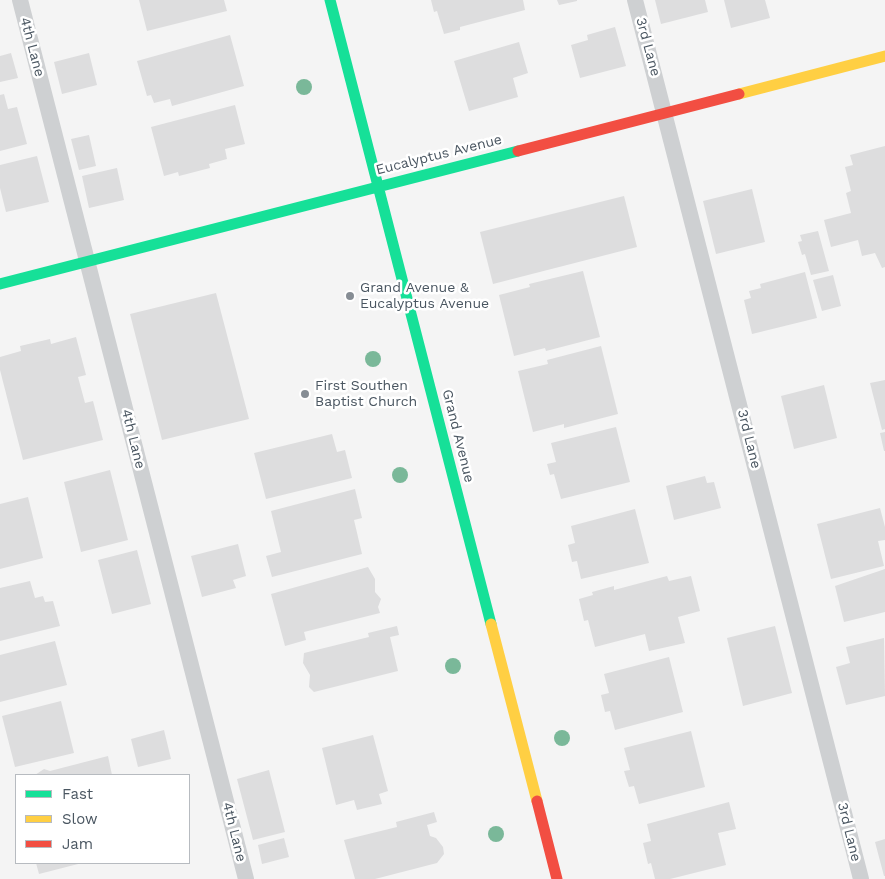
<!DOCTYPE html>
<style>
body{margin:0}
#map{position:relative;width:885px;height:879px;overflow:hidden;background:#f4f4f4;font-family:"Work Sans",sans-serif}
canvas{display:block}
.legend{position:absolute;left:15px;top:774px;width:175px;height:90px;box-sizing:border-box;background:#fff;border:1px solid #b7bbc0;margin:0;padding:6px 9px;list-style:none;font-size:15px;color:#4a5661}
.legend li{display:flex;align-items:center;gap:10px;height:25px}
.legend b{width:25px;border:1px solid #b7bbc0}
</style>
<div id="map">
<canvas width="885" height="879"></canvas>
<ul class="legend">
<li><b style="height:6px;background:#16e098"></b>Fast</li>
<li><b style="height:6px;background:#ffcf43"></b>Slow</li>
<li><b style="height:6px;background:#f24e42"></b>Jam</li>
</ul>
</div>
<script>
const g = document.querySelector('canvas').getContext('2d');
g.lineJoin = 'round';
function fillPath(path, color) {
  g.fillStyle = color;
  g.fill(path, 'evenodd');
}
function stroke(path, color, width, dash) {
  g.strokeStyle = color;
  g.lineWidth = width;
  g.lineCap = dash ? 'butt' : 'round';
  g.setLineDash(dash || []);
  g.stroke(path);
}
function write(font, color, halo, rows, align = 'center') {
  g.font = font + ' "Work Sans",sans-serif';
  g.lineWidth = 5;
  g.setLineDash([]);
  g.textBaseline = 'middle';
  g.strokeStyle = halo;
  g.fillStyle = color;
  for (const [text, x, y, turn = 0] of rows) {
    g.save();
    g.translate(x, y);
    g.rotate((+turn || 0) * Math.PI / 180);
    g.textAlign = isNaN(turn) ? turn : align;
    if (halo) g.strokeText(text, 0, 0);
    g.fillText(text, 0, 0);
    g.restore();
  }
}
const building = new Path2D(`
 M139 0H224L227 11 147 31Z
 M431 0H523L525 10 460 27V30L444 34 437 11 434 12Z
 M557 0H577V1L559 5Z
 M655 0H705L708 12 661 24Z
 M724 0H765L770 18 731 28Z
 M615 27 626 66 580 78 571 45 588 40 587 35Z
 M230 35 244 86 172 106 170 99 154 103 151 95 147 96 137 61Z
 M519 42 528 73 513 78 518 97 469 111 454 61Z
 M11 53 18 78 0 82V56Z
 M89 53 97 85 62 94 54 62Z
 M4 94 8 109 17 107 27 144 0 151V95Z
 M235 105 245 144 225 149 227 159 209 164 210 168 179 176 178 172 164 176 151 127Z
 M89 135 96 166 79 170 71 139Z
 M885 146V267L882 268 875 253 862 256 858 240 831 247 824 220 851 213 846 193 851 191 845 167 853 165 850 155Z
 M37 156 49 202 6 212 0 188V165Z
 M117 168 124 200 89 208 82 176Z
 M752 189 765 242 716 254 703 201Z
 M624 196 637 247 493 284 480 232Z
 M818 231 829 271 811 275 805 254 802 255 798 242 802 241 800 235Z
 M583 271 600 337 546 351 545 348 514 356 499 295 530 287 529 284Z
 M805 272 817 318 752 334 744 300 751 298 749 291 761 288 760 284Z
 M833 275 841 306 822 311 813 280Z
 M216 293 249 419 162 440 130 314Z
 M76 337 86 375 78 377 85 403 93 401 103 440 23 460 0 370V357L21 351 20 346 50 339 51 344Z
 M601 346 618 414 564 428V424L533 432 518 371 548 364 547 360Z
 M885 380V429L882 430 870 383Z
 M824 385 837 438 794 449 781 396Z
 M616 427 630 482 561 499 554 474 550 475 547 464 556 462 551 443Z
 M885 432V451H884L880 433Z
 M332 434 337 452 345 450 352 478 266 499 254 453Z
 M110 470 128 540 81 552 64 482Z
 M705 476 707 483 714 482 721 508 674 520 666 486Z
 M355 489 362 518 354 520 362 554 272 577 266 556 281 552 271 511Z
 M28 497 43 558 0 569V504Z
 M880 508 885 527V540L878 541 884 566 831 579 817 524Z
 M635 509 649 563 581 579 577 561 572 562 568 545 575 543 571 526Z
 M238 544 246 576 233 580 236 588 202 597 191 556Z
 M137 550 151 604 112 614 98 560Z
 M368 567 375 579V592L381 599 378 607 380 613 304 632 306 640 285 646 271 594Z
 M885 569V612L844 622 835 586Z
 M667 576 669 581 691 576 700 611 678 617 685 643 649 651 645 634 595 647 588 620 584 621 579 599 593 595 592 592 614 586V590Z
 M30 581 35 598 43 596 45 602 53 601 60 626 0 641V588Z
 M397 626 399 635 390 637 398 671 314 692 309 687 310 675 303 663 304 653 369 637 368 633Z
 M775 626 792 693 743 706 727 638Z
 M884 638 885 696 846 705 836 667 850 663 846 647Z
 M55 641 67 685 0 702V655Z
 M669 657 683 712 615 730 610 711 605 712 601 695 609 693 604 674Z
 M61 701 74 753 15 767 2 716Z
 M164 730 171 759 138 767 131 739Z
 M691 731 705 787 639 804 634 786 629 787 624 771 630 770 624 748Z
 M373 735 388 791 379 794 382 804 357 810 354 800 336 805 322 748Z
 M108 756 112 775H35L44 769 50 771Z
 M269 770 285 832 253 840 237 779Z
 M729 802 736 829 718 833 726 865 670 879H655L651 863 648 864 643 843 651 841 647 824Z
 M434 812 437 822 427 825 430 836 436 838 443 847 444 854 437 863 375 879H355L344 840 397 827 396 822Z
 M284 838 289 857 262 864 258 845Z
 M885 839V876H884L875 842Z
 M36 863H82L39 874Z`);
const lane = new Path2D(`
 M20 0 246 879
 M635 0 861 879`);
const fast = new Path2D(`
 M330 0 491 624
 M0 284 518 151`);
const slow = new Path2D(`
 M739 94 885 56
 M491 624 537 801`);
const jam = new Path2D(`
 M518 151 739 94
 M537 801 557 879`);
const trees = [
 [304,87],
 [373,359],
 [400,475],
 [453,666],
 [562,738],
 [496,834]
];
const markers = [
 [350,296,5,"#868d94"],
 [305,394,5,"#868d94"]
];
const streetNames = [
 ["4th Lane",32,47,75],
 ["3rd Lane",648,47,75],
 ["Eucalyptus Avenue",439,155,-14],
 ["Grand Avenue",458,436,76],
 ["4th Lane",133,439,76],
 ["3rd Lane",749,439,76],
 ["4th Lane",234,832,76],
 ["3rd Lane",849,832,76]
];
const poiNames = [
 ["Grand Avenue &",360,288],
 ["Eucalyptus Avenue",360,304],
 ["First Southen",315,386],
 ["Baptist Church",315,402]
];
fillPath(building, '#ddddde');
stroke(lane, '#ced0d2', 16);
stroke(fast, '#16e098', 11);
stroke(slow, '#ffcf43', 11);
stroke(jam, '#f24e42', 11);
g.fillStyle = '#7ab899';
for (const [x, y] of trees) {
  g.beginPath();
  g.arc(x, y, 8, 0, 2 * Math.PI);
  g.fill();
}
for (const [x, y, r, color] of markers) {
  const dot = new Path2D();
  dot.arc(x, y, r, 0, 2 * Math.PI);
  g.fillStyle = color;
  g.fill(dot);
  stroke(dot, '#fff', 2);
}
write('14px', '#4a5661', '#fff', streetNames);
write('14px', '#4a5661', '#fff', poiNames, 'left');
</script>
